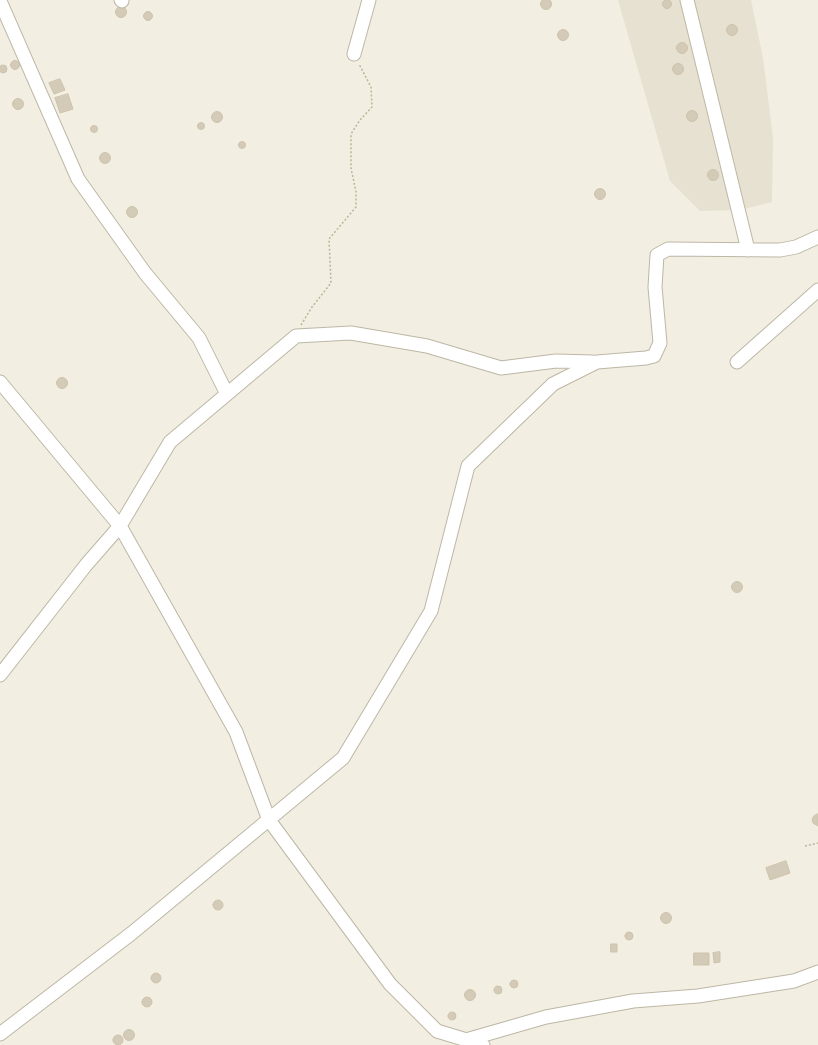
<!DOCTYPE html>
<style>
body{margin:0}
canvas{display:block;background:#f2eee2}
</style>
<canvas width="818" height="1045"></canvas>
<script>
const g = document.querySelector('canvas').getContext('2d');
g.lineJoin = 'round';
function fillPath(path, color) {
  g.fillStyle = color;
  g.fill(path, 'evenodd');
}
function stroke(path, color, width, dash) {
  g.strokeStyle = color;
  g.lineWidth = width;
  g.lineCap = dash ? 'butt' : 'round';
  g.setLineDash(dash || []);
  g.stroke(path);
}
const residential = new Path2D(`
 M618 0H751L763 58 773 138 772 202 740 210 700 211 670 181Z`);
const building = new Path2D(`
 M540.5 4a5.5 5.5 0 1 1 11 0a5.5 5.5 0 1 1-11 0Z
 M662.5 4a4.5 4.5 0 1 1 9 0a4.5 4.5 0 1 1-9 0Z
 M115.5 12a5.5 5.5 0 1 1 11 0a5.5 5.5 0 1 1-11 0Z
 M143.5 16a4.5 4.5 0 1 1 9 0a4.5 4.5 0 1 1-9 0Z
 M726.5 30a5.5 5.5 0 1 1 11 0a5.5 5.5 0 1 1-11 0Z
 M557.5 35a5.5 5.5 0 1 1 11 0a5.5 5.5 0 1 1-11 0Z
 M676.5 48a5.5 5.5 0 1 1 11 0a5.5 5.5 0 1 1-11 0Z
 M10.5 65a4.5 4.5 0 1 1 9 0a4.5 4.5 0 1 1-9 0Z
 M672.5 69a5.5 5.5 0 1 1 11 0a5.5 5.5 0 1 1-11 0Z
 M-1 69a4 4 0 1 1 8 0a4 4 0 1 1-8 0Z
 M60 79 65 90 54 94 49 83Z
 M68 94 73 109 60 113 55 98Z
 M12.5 104a5.5 5.5 0 1 1 11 0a5.5 5.5 0 1 1-11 0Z
 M686.5 116a5.5 5.5 0 1 1 11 0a5.5 5.5 0 1 1-11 0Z
 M211.5 117a5.5 5.5 0 1 1 11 0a5.5 5.5 0 1 1-11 0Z
 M197.5 126a3.5 3.5 0 1 1 7 0a3.5 3.5 0 1 1-7 0Z
 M90.5 129a3.5 3.5 0 1 1 7 0a3.5 3.5 0 1 1-7 0Z
 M238.5 145a3.5 3.5 0 1 1 7 0a3.5 3.5 0 1 1-7 0Z
 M99.5 158a5.5 5.5 0 1 1 11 0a5.5 5.5 0 1 1-11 0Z
 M707.5 175a5.5 5.5 0 1 1 11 0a5.5 5.5 0 1 1-11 0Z
 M594.5 194a5.5 5.5 0 1 1 11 0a5.5 5.5 0 1 1-11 0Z
 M126.5 212a5.5 5.5 0 1 1 11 0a5.5 5.5 0 1 1-11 0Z
 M56.5 383a5.5 5.5 0 1 1 11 0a5.5 5.5 0 1 1-11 0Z
 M731.5 587a5.5 5.5 0 1 1 11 0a5.5 5.5 0 1 1-11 0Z
 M817 814H818V826L813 823 812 819 814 816Z
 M786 861 790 873 770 880 766 868Z
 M213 905a5 5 0 1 1 10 0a5 5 0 1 1-10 0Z
 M660.5 918a5.5 5.5 0 1 1 11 0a5.5 5.5 0 1 1-11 0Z
 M625 936a4 4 0 1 1 8 0a4 4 0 1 1-8 0Z
 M611 944H617V952H611Z
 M720 952V962L714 963 713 953Z
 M694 953H709V965H694Z
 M151 978a5 5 0 1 1 10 0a5 5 0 1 1-10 0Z
 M510 984a4 4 0 1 1 8 0a4 4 0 1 1-8 0Z
 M494 990a4 4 0 1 1 8 0a4 4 0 1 1-8 0Z
 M464.5 995a5.5 5.5 0 1 1 11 0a5.5 5.5 0 1 1-11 0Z
 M142 1002a5 5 0 1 1 10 0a5 5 0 1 1-10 0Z
 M448 1016a4 4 0 1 1 8 0a4 4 0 1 1-8 0Z
 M123.5 1035a5.5 5.5 0 1 1 11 0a5.5 5.5 0 1 1-11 0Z
 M113 1040a5 5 0 1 1 10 0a5 5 0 1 1-10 0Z`);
const path = new Path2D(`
 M301 325 312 307 331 283 329 239 356 207V192L351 168V134L360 120 372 107 371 87 359 64
 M805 846 818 843`);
const minor = new Path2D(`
 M121 0 122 1
 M687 0 748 250
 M0 1 78 179 145 273 199 338 227 394
 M354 54 369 0
 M737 362 818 290
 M0 382 120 526 236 732 269 820 390 984 437 1031 483 1045
 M0 675 86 565 120 526 170 442 296 336 351 333 427 346 501 368 556 361 593 362
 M0 1034 132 933 343 758 431 611 468 466 553 384 597 362 646 358 654 356 660 343 655 287 657 255 668 249 780 250 796 247 818 237
 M466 1040 546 1017 633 1001 698 996 794 981 818 972`);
fillPath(residential, '#e6e1d0');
fillPath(building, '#d3cbb7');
stroke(building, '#cec3ab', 1);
stroke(minor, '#bdb7a5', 15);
stroke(path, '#bfb496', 1.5, [2, 2]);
stroke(minor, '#fff', 13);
</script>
